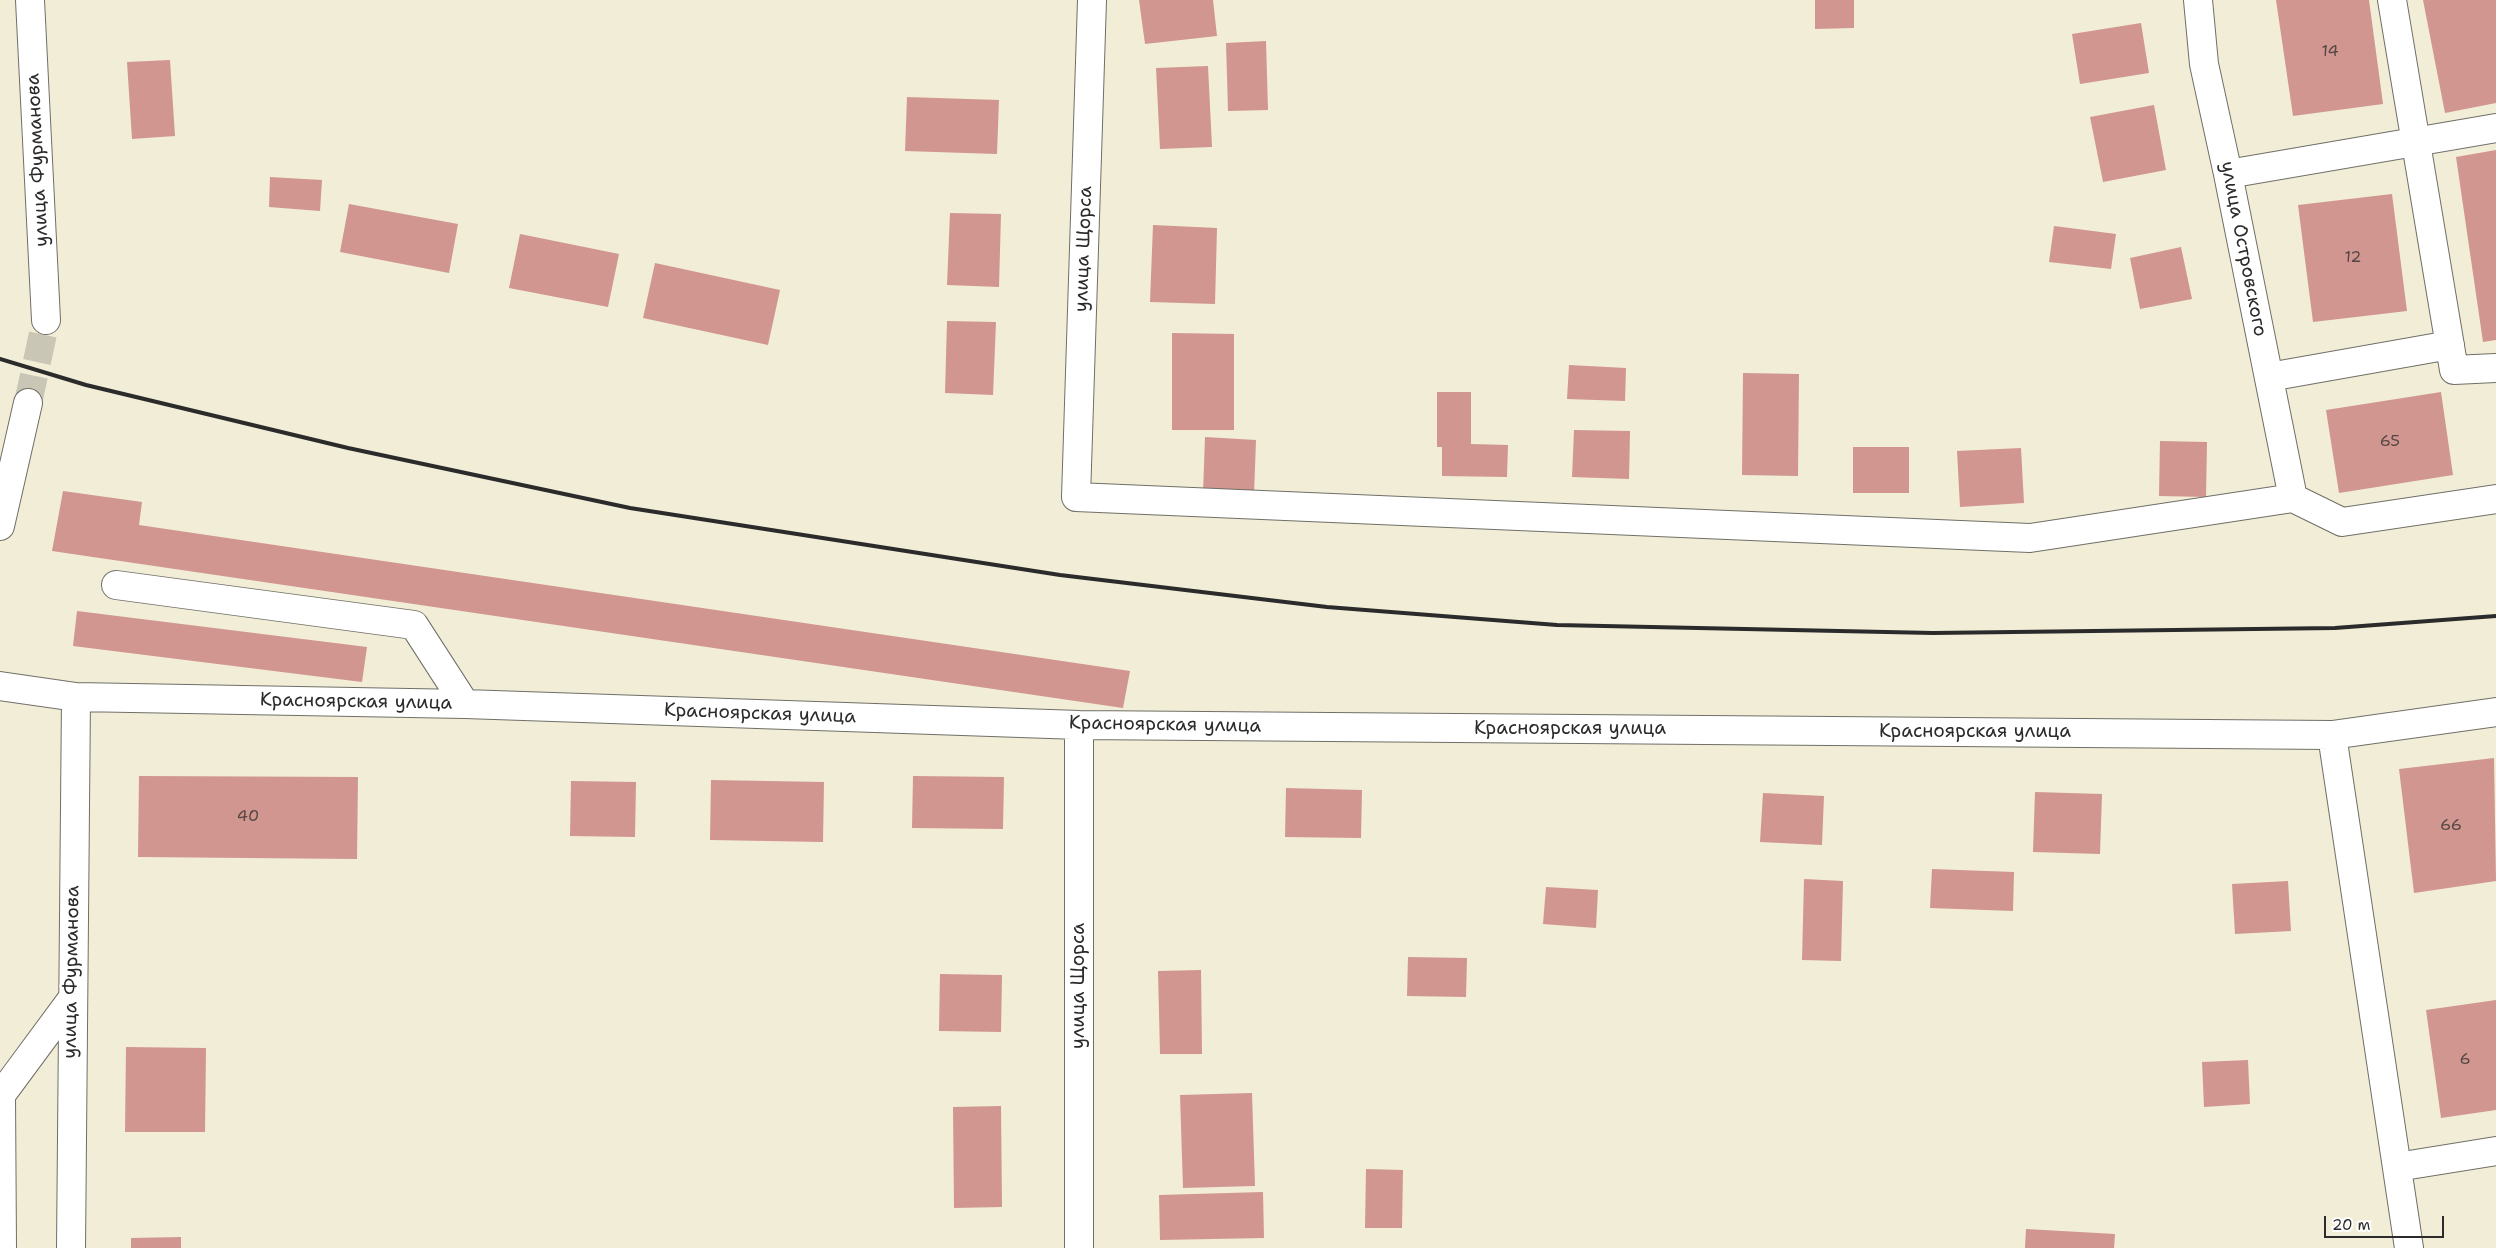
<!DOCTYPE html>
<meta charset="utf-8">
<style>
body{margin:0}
#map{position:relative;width:2496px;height:1248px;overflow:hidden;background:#f1edd7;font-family:"Shantell Sans",sans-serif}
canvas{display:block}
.scale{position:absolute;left:2324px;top:1216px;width:120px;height:22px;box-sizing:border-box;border:2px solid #2b2b2b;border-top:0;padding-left:6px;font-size:15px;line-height:18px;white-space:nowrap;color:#2b2b2b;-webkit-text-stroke:4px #fff;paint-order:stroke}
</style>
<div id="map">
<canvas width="2496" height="1248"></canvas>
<div class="scale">20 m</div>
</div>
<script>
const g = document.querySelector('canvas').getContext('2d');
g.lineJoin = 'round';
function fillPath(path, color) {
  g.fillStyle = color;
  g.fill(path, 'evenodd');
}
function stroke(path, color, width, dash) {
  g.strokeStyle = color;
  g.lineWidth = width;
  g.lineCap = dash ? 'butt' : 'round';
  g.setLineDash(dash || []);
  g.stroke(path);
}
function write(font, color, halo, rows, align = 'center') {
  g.font = font + ' "Shantell Sans",sans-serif';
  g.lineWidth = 4.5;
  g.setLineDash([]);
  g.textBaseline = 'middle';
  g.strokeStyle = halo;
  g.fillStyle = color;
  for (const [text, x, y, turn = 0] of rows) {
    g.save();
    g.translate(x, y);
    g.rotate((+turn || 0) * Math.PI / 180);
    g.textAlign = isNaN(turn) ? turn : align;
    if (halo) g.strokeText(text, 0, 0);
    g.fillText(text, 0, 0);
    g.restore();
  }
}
const building = new Path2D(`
 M1139 0H1213L1217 36 1145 44Z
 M1815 0H1854V28L1815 29Z
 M2276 0H2369L2383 104 2293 116Z
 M2423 0H2496V103L2445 113Z
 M2141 23 2149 73 2080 84 2072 34Z
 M1266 41 1268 110 1228 111 1226 43Z
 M170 60 175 136 132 139 127 62Z
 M1208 66 1212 147 1160 149 1156 68Z
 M907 97 999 100 997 154 905 151Z
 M2154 105 2166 170 2103 182 2090 117Z
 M2496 150V340L2483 342 2456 157Z
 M270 177 322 180 320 211 269 207Z
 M2392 194 2407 311 2313 322 2298 205Z
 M349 204 458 224 449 273 340 252Z
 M950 213 1001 214 999 287 947 285Z
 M1153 225 1217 228 1215 304 1150 302Z
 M2054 226 2116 234 2111 269 2049 262Z
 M520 234 619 254 608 307 509 288Z
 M2181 247 2192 299 2140 309 2130 258Z
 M655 263 780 290 768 345 643 318Z
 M947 321 996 322 993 395 945 393Z
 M1172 333 1234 334V430H1172Z
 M1569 365 1626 368 1625 401 1567 399Z
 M1743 373 1799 374 1798 476 1742 475Z
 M1437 392H1471V444L1508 445 1507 477 1442 476V447H1437Z
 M2441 392 2453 475 2339 493 2326 410Z
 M1574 430 1630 431 1629 479 1572 477Z
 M1205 437 1256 440 1254 495 1203 493Z
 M2160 441 2207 442 2206 497 2159 496Z
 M1853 447H1909V493H1853Z
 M2021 448 2024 503 1960 507 1957 451Z
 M63 491 142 502 139 525 1130 671 1123 708 52 551Z
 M77 611 367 647 362 682 73 646Z
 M2494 758 2496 881 2414 893 2399 769Z
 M139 776 358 777 357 859 138 857Z
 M913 776 1004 777 1003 829 912 828Z
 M711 780 824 782 823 842 710 840Z
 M571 781 636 782 635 837 570 836Z
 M1286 788 1362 790 1361 838 1285 837Z
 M2035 792 2102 794 2100 854 2033 852Z
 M1763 793 1824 796 1822 845 1760 842Z
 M1932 869 2014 872 2013 911 1930 908Z
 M1804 879 1843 881 1841 961 1802 960Z
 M2288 881 2291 931 2235 934 2232 884Z
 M1546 887 1598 890 1596 928 1543 924Z
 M1408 957 1467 958 1466 997 1407 996Z
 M1201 970 1202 1054H1160L1158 971Z
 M940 974 1002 975 1001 1032 939 1031Z
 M2496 1000V1110L2441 1118 2426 1010Z
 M126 1047 206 1048 205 1132H125Z
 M2248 1060 2250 1104 2204 1107 2202 1062Z
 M1252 1093 1255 1186 1183 1188 1180 1095Z
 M1001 1106 1002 1207 954 1208 953 1107Z
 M1366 1169 1403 1170 1402 1228H1365Z
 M1263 1192 1264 1238 1160 1240 1159 1195Z
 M2026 1229 2115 1234 2114 1248H2025Z
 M181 1237V1248H131V1238Z`);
const minorTunnel = new Path2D(`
 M28 403 46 320`);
const minor = new Path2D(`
 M30 0 46 320
 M1092 0 1076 497 2030 538 2293 498 2342 522 2496 499
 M2198 0 2204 64 2228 174 2293 498
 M2392 0 2454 370 2496 368
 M2228 174 2496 128
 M2269 377 2450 345
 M0 526 28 403
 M116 585 414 625 465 704
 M0 686 76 697 465 704 1079 725 2332 735
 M2397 1167 2496 1151
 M2 1248 1 1095 72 999
 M71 1248 76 697
 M1079 1248V725
 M2409 1248 2332 735 2496 712`);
const rail = new Path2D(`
 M0 359 86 385 348 448 630 508 1060 575 1327 607 1557 625 1933 633 2335 628 2496 616`);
const numberNames = [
 ["14",2330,52],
 ["12",2353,258],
 ["65",2390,442],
 ["40",248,817],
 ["66",2451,826],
 ["6",2465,1060]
];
const streetNames = [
 ["улица Фурманова",38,160,-93],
 ["улица Щорса",1084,249,-88],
 ["улица Островского",2243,249,79],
 ["Красноярская улица",356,702,1],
 ["Красноярская улица",760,714,2],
 ["Красноярская улица",1165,725,1],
 ["Красноярская улица",1570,729],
 ["Красноярская улица",1975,732],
 ["улица Фурманова",72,972,-89],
 ["улица Щорса",1079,986,-90]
];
fillPath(building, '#d1968f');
stroke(minorTunnel, '#c9c6b5', 28, [28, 14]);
stroke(minor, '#706f67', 30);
stroke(minor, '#fff', 28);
stroke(rail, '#2b2b2b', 4);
write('16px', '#544644', null, numberNames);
write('19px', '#2b2b2b', '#fff', streetNames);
</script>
